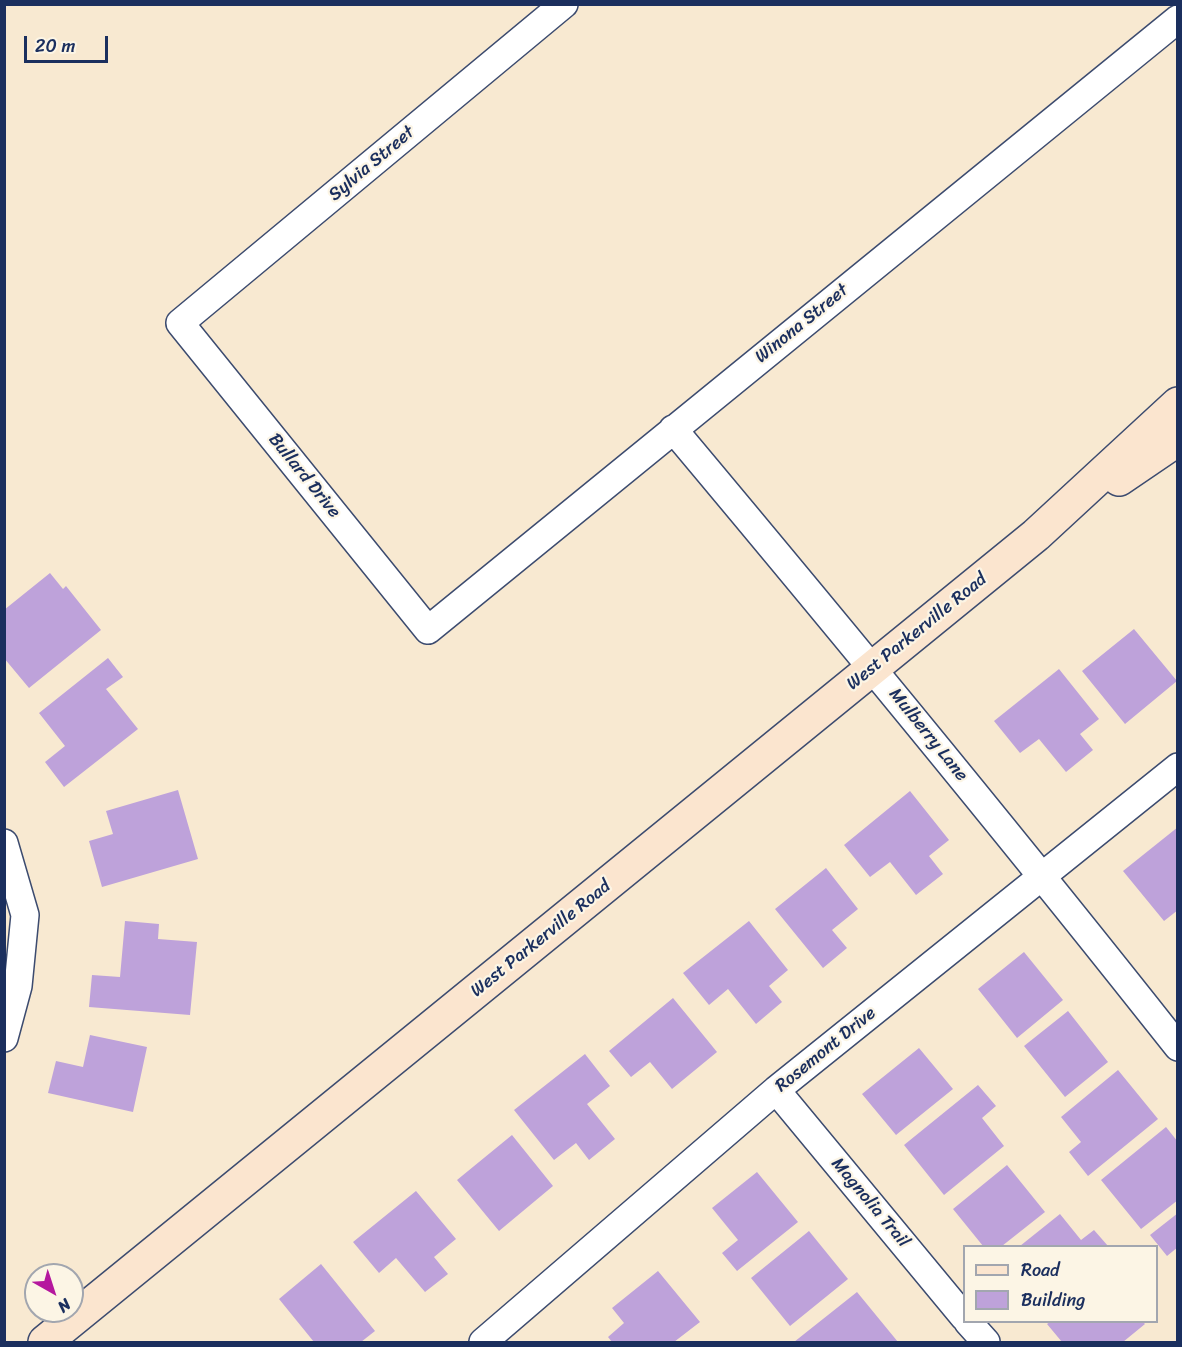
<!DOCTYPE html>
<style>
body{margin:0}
#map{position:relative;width:1182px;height:1347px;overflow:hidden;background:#f8e9d1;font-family:Sriracha,sans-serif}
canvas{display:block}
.frame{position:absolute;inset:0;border:6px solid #1b2f5e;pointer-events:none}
.legend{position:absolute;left:963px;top:1245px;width:195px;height:78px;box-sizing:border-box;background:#fcf5e5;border:2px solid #a2a6af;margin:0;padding:8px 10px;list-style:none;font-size:18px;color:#1b2f5e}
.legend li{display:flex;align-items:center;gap:12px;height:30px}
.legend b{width:30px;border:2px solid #a2a6af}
.north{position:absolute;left:24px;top:1263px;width:60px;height:60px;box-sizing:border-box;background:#fcf5e5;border:2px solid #a2a6af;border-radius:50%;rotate:141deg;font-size:16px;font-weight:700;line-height:24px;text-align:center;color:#1b2f5e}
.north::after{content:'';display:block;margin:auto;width:21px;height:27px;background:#b5179e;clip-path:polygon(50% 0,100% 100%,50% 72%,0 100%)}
.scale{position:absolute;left:24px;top:36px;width:84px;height:27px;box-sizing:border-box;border:3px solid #1b2f5e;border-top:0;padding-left:8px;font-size:18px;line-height:21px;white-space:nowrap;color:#1b2f5e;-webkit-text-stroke:4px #fcf5e5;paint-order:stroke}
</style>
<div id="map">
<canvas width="1182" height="1347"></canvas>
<div class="frame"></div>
<ul class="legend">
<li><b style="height:8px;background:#fbe5cf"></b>Road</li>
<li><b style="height:16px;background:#bea2da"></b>Building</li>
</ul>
<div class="north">N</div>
<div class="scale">20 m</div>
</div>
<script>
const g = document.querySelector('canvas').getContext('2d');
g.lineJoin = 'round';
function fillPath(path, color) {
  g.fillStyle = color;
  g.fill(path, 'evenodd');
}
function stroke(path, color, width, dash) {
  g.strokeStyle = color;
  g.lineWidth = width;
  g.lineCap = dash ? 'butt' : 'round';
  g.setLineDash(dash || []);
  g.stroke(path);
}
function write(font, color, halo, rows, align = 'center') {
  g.font = font + ' Sriracha,sans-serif';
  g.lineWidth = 4.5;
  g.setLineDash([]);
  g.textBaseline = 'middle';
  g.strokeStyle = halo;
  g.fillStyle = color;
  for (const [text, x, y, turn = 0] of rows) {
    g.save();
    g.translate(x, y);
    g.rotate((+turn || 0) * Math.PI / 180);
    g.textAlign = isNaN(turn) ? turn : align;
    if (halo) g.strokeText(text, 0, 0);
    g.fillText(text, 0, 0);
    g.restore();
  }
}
const building = new Path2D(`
 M50 573 63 589 66 586 101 630 29 688 4 658V610Z
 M1134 629 1177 681 1125 724 1082 671Z
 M108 658 123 677 106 689 138 729 64 787 45 762 65 746 39 713Z
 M1059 669 1099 719 1080 734 1093 750 1066 772 1039 739 1020 753 994 721Z
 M178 790 198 859 102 887 89 841 113 834 106 811Z
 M910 791 949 840 929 856 943 874 916 895 890 862 870 877 844 845Z
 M1178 827V910L1164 921 1123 871Z
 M826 868 858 909 832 930 847 948 823 968 775 909Z
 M125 921 159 924 158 939 197 942 190 1015 89 1007 92 975 120 977Z
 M749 921 788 970 769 986 782 1002 756 1024 728 989 709 1005 683 973Z
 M1024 952 1063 1000 1017 1038 978 989Z
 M673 998 717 1052 672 1089 650 1062 631 1077 609 1051Z
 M1068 1011 1108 1062 1065 1097 1024 1046Z
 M90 1035 147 1047 133 1112 48 1093 56 1061 83 1067Z
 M919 1048 953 1089 896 1135 862 1094Z
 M585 1054 610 1086 587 1104 615 1139 589 1160 576 1143 554 1160 514 1110Z
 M1118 1070 1158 1119 1088 1176 1069 1152 1081 1142 1061 1117Z
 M978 1085 996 1106 982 1118 1004 1146 944 1195 904 1145Z
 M1166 1127 1178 1142V1200L1141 1229 1101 1180Z
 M512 1135 553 1186 499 1231 457 1180Z
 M1007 1165 1045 1212 1002 1246H983L953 1209Z
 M757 1172 798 1222 737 1271 722 1253 738 1240 712 1208Z
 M416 1191 456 1239 434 1257 448 1274 425 1292 396 1258 379 1273 353 1242Z
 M1178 1213V1247L1167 1256 1150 1235Z
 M1060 1214 1081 1240 1094 1230 1108 1246H1020Z
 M809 1231 848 1279 790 1326 751 1278Z
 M321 1264 375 1331 361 1342H314L279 1299Z
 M658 1271 700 1322 674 1342H612L608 1337 624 1323 612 1308Z
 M857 1292 898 1342H794Z
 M1050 1322H1143L1145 1324 1123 1342H1062L1047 1324Z`);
const street = new Path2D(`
 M564 4 180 323 428 630 1178 19
 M673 429C844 633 1013 838 1178 1047
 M4 843 25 915 18 986 4 1038
 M776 1090 964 1317
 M968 1322 986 1342
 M483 1342 776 1090 1178 767`);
const secondary = new Path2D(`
 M1119 479 1178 439
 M45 1342 1036 535 1178 404`);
const streetNames = [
 ["Sylvia Street",372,164,-40],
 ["Winona Street",802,324,-39],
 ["Bullard Drive",304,476,51],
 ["West Parkerville Road",917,632,-39],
 ["Mulberry Lane",928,735,51],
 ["West Parkerville Road",541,939,-39],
 ["Rosemont Drive",826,1050,-39],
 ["Magnolia Trail",870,1203,50]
];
fillPath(building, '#bea2da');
stroke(street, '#3c4b6f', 30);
stroke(secondary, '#3c4b6f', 36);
stroke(street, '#fff', 27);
stroke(secondary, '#fbe5cf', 33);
write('18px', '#1b2f5e', '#fcf5e5', streetNames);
</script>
